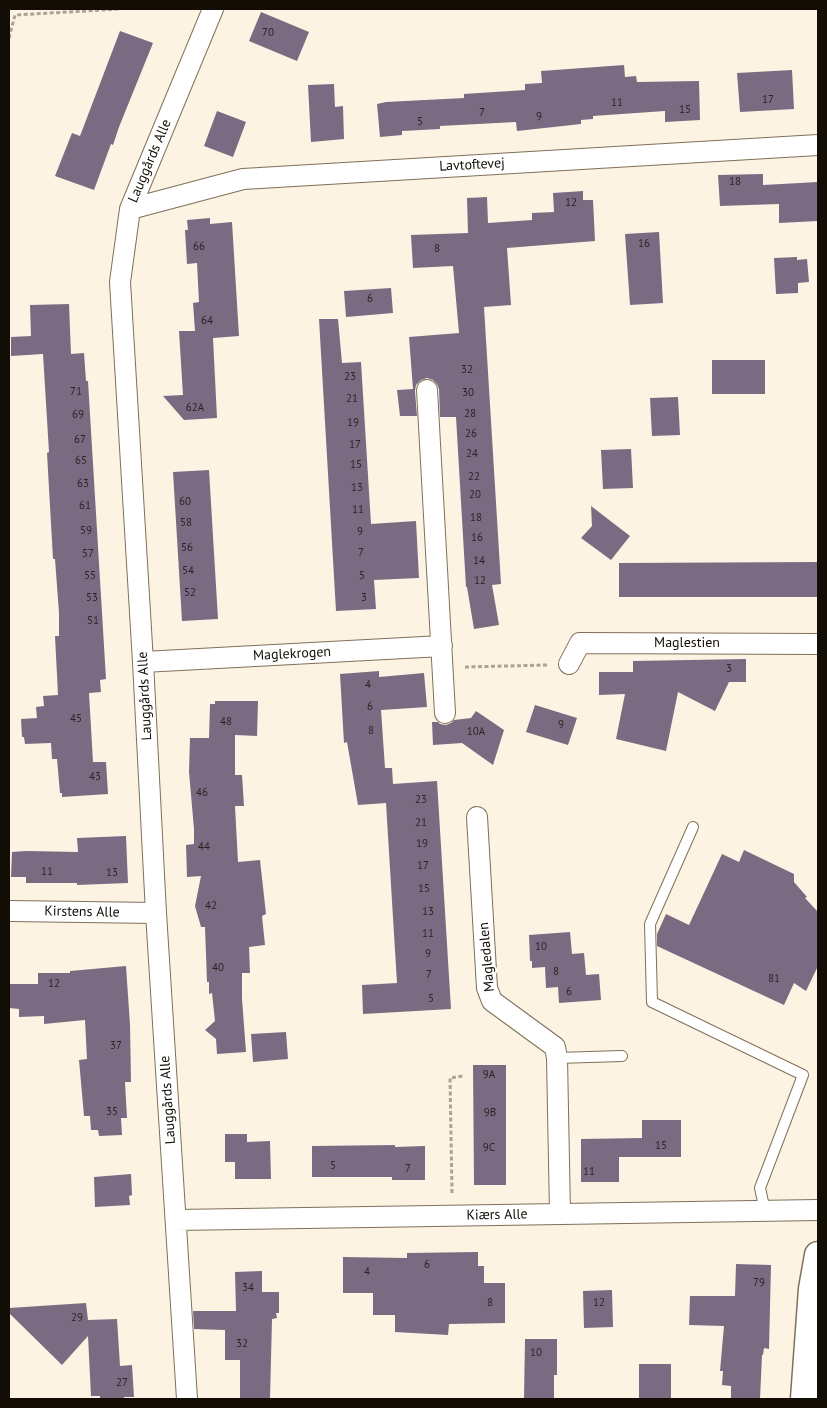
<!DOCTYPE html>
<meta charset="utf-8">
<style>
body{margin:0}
#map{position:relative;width:827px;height:1408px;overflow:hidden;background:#fdf3e3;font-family:"PT Sans",sans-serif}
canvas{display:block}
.frame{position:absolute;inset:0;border:10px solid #120d05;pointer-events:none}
</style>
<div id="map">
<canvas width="827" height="1408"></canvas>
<div class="frame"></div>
</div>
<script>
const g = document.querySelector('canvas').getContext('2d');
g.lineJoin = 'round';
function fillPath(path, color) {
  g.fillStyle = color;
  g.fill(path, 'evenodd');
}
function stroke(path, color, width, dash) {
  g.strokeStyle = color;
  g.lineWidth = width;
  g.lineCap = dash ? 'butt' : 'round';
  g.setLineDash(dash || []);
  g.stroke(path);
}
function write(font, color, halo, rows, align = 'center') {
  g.font = font + ' "PT Sans",sans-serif';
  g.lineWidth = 4;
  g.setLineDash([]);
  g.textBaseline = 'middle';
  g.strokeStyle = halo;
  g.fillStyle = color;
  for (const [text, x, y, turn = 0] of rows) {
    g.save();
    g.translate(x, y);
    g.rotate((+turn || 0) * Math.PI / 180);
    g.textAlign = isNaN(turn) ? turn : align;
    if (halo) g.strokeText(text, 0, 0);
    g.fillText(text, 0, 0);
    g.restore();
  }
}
const building = new Path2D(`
 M261 12 309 32 297 61 249 41Z
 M120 31 153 43 119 127 113 145 111 144 94 190 55 176 72 133 80 136Z
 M624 65 625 77 636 76 637 82 699 81 700 120 665 122V111L593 116V119L581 120V124L517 131 516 122 440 126V129L402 131V135L380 137 377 104 386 102 464 98V94L525 90V84L542 83 541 71Z
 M792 70 794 109 740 112 737 73Z
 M334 84 335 107 343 106 344 139 311 142 308 85Z
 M217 111 246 122 233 157 204 146Z
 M763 174V185L818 182V221L779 223V204L720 206 718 175Z
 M583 191V200H593L595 241 507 248 511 305 484 307 501 584 492 585 499 625 474 629 467 587H466L456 417H440L439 389 437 384 433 380 427 378 421 380 416 385 415 391 417 416H400L397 390 413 389 409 337 459 333 453 266 413 268 411 235 468 233 467 198 487 197 488 223 532 220V213L554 212 553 193Z
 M210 218V224L232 222 239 336 213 338 217 418 184 420 163 396 183 395 179 331H195L193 303 199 302 197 263 187 264 185 230H188L187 220Z
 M659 232 663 303 630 305 625 234Z
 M797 257V260L807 259 809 282 798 283V293L776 294 774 258Z
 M391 288 393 313 346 317 344 291Z
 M69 304 71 354 84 353 86 381H88L106 679 100 680 101 692 89 693 93 762H106L108 794 62 797V793H60L57 759H52L51 743 25 744 24 737H22L21 719 37 718 36 707 44 706 43 696 58 695 55 636H59V613L55 559H53L47 453 49 452 43 354 11 356V337L31 336 30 305Z
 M319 319H338L342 363 361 362 371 524 416 521 419 578 374 580 376 609 336 611Z
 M712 360H765V394H712Z
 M678 397 680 435 652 436 650 398Z
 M631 449 633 488 603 489 601 450Z
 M209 470 218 619 182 621 173 472Z
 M591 506 630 536 611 560 581 538 592 526Z
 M818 562V597H619V563Z
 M746 659V682H729L715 711 678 692 666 751 616 739 625 694 599 695V672H633V661Z
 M379 671V677L424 673 427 707 381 710 385 768H392L393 784 437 781 451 1009 363 1014 362 985 397 983 386 803 358 805 347 742 344 743 340 674Z
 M215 701H258L257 736 235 735V775H242L244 806H235L238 862 260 860 266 914 262 916 265 945 249 947 250 973H242V999L246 1052 217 1054 216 1039 205 1030 215 1021 212 993 209 994V982H207L205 927H201L195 906 201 876 187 877 186 845 194 844V829L189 772 190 738H209L210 704H215Z
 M535 705 577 718 568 745 526 732Z
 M476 711 504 730 493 765 462 743 433 745 432 722H438L440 724 446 725 451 723 454 720 471 718Z
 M126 836 128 883 77 885V883H26V877H11L12 852 26 851 78 852 77 838Z
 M744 850 794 874V882L807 897 805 898 818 912V966L806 991 794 983 784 1005 657 946V934L666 914 689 925 722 854 739 862Z
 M570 932 572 954 584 953 586 975 599 974 601 1000 559 1003 558 987 546 988 545 967 532 968V961H530L529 935Z
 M126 966 130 1025 131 1082H125L127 1118H121L122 1135 99 1136 98 1130H91L90 1116H84L79 1060 87 1059 85 1020 44 1024V1016L19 1017V1009L9 1008V984H38V973H70V971Z
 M286 1032 288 1059 253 1062 251 1034Z
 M473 1065H506V1185H474Z
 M642 1120H681V1157H619V1182H581V1139L642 1138Z
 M225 1134H247V1142L270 1141 271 1179H235V1162H225Z
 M395 1145V1147L425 1146V1180H392V1177H312V1146Z
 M131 1174 132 1195 129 1196 130 1205 95 1207 94 1177Z
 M478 1252V1266H484V1283H505V1323L449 1324 448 1335 395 1332V1315H373V1293H343V1257L407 1258V1253Z
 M736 1264 771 1265 769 1349 764 1348 763 1355H762L760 1399H731V1386L722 1385 723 1371H720L724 1326 689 1325 690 1296H735Z
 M262 1271V1292H279V1313H276L277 1318 272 1319 270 1399H240V1360H225V1330L194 1329 193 1311H236L235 1272Z
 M612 1290 613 1327 584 1328 583 1291Z
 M86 1303 88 1320 117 1319 120 1366 132 1365 134 1397H124V1399H100V1396H91L88 1336 62 1365 9 1313V1308Z
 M525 1339H557V1375H554V1399H524Z
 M639 1364H671V1399H639Z`);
const path = new Path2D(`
 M9 38 15 15 120 9
 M465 667 548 665
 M452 1193 450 1078 463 1076`);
const service = new Path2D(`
 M693 827 650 924 652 1002 803 1075 760 1188 765 1211
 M557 1058 622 1056`);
const minor = new Path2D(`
 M130 209 243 179 818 145
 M427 390 445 713
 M143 662 442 646
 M569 664 580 643 818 644
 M477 817 487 988 492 1001 555 1047 557 1058 560 1214
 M9 911 156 913
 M176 1220 818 1210
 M187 1399 156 913 143 662 120 282 130 209 213 9`);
const tertiary = new Path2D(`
 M804 1399 812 1289 818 1255`);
const numberNames = [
 ["70",268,33],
 ["17",768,100],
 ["11",617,103],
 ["15",685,110],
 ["7",482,113],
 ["9",539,117],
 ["5",420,122],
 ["18",735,182],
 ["12",571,203],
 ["16",644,244],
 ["66",199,247],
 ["8",437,249],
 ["6",370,299],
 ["64",207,321],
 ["32",467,370],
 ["23",350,377],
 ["71",76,392],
 ["30",468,393],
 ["21",352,399],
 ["62A",195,408],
 ["28",470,414],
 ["69",78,415],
 ["19",353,423],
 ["26",471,434],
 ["67",80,440],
 ["17",355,445],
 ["24",472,454],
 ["65",81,461],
 ["15",356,465],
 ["22",474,477],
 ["63",83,484],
 ["13",357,488],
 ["20",475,495],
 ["60",185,502],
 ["61",85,506],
 ["11",358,510],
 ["18",476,518],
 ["58",186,523],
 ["59",86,531],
 ["9",360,532],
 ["16",477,538],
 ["56",187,548],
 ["7",361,553],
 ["57",88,554],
 ["14",479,561],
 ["54",188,571],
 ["55",90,576],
 ["5",362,576],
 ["12",480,581],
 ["52",190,593],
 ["53",92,598],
 ["3",364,598],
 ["51",93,621],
 ["3",729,669],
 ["4",368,685],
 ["6",370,707],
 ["45",76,719],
 ["48",226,722],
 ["9",561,725],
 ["8",371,731],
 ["10A",476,732],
 ["43",95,777],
 ["46",202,793],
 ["23",421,800],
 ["21",421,823],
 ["19",422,844],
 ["44",204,847],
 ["17",423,866],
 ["11",47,872],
 ["13",112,873],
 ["15",424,889],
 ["42",211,906],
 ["13",428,912],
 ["11",428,934],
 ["10",541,947],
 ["9",428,954],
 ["40",218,968],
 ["8",556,972],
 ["7",429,975],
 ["81",774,979],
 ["12",54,984],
 ["6",569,992],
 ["5",431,999],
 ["37",116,1046],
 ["9A",489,1075],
 ["35",112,1112],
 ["9B",490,1113],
 ["15",661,1146],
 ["9C",489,1148],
 ["5",333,1166],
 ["7",408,1169],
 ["11",589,1172],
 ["6",427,1265],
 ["4",367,1272],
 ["79",759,1283],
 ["34",248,1288],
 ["8",490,1303],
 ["12",599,1303],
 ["29",77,1318],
 ["32",242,1344],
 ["10",536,1353],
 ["27",122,1383]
];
const streetNames = [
 ["Lauggårds Alle",150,161,-67],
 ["Lavtoftevej",472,165,-3],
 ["Maglestien",687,643],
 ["Maglekrogen",292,654,-3],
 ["Lauggårds Alle",145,696,-93],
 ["Kirstens Alle",82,912,1],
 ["Magledalen",487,957,-95],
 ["Lauggårds Alle",168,1100,-94],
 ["Kiærs Alle",497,1215,-1]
];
fillPath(building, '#7b6b82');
stroke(service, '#7f7058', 12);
stroke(minor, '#7f7058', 22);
stroke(tertiary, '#7f7058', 29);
stroke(path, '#aba396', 3, [4, 2.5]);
stroke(service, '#fff', 10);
stroke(minor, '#fff', 20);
stroke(tertiary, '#fff', 26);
write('11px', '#2c2424', null, numberNames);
write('14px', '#120d05', '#fff', streetNames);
</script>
